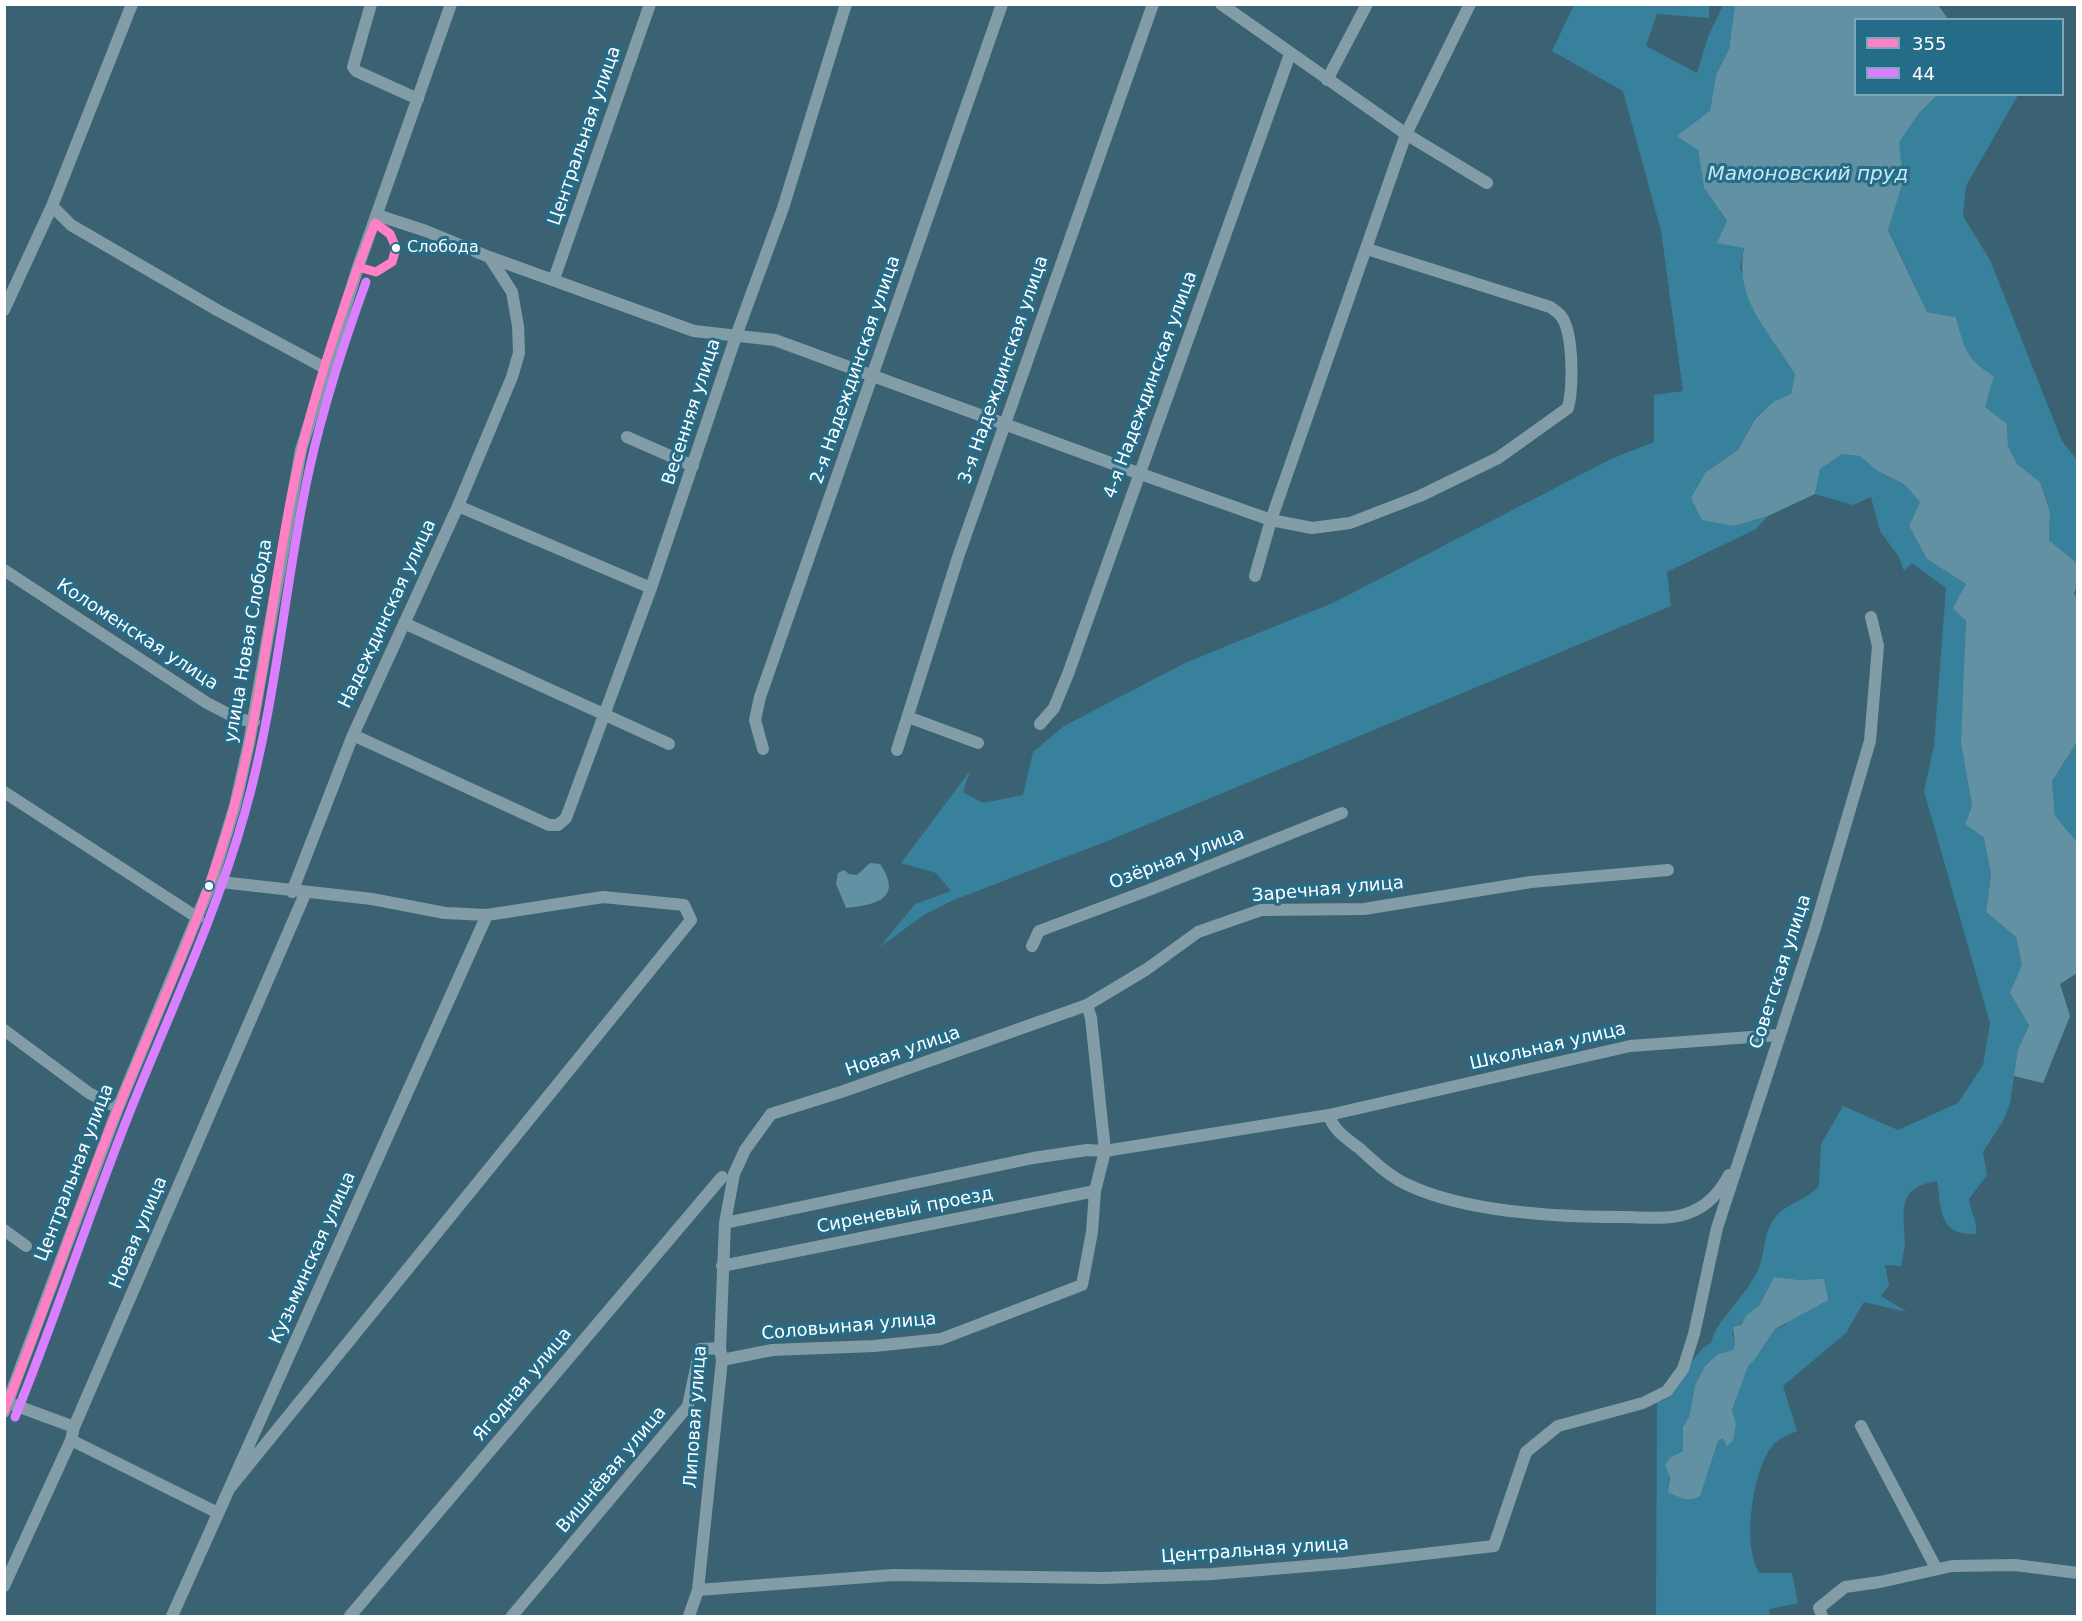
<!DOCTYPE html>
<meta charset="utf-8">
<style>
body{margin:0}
#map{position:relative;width:2082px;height:1621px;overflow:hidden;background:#3b6272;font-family:"DejaVu Sans",sans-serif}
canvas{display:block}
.frame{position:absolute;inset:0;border:6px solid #fff;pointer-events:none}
.legend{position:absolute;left:1854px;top:18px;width:210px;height:78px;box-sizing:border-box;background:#256c88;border:2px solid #7ca7b8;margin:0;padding:8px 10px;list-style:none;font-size:18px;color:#fff}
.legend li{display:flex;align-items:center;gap:12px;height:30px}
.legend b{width:30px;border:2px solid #7ca7b8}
</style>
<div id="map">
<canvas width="2082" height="1621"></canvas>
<div class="frame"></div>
<ul class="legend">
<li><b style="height:8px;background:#ff80c5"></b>355</li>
<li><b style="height:8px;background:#d880ff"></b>44</li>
</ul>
</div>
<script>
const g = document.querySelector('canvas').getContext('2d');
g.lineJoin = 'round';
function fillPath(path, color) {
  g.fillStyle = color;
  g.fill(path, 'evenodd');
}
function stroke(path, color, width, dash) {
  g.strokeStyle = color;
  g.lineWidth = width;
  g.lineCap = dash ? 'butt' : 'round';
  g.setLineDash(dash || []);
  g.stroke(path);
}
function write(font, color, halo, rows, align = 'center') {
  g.font = font + ' "DejaVu Sans",sans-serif';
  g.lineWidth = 6;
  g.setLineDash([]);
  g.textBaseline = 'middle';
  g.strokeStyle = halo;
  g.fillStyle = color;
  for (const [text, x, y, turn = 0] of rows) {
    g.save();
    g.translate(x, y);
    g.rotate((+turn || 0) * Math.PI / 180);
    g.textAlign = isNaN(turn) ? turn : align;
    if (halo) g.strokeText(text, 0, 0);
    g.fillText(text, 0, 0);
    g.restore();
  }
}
const green = new Path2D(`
 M1574 5H1709V18L1657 14 1646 46 1697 73 1708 37 1723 5H1735L1729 49 1716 75 1710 111 1698 150 1704 188 1744 247 1740 268 1777 344 1795 374 1791 394 1773 402 1755 418 1738 450 1706 472 1734 526 1768 516 1756 529 1667 572 1671 606 1110 840 951 901 924 915 880 947 915 904 951 891 936 873 901 863 970 771 963 792 983 803 1023 795 1033 752 1064 726 1187 662 1335 602 1611 459 1654 442V395L1683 391 1661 231 1623 91 1552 51Z
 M1937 95H2018L1966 186 1963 216 1990 260 2062 441 2077 460V563L2049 540 2050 512 2040 482 2017 464 2008 446 2007 424 1984 407 1994 376C1966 360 1964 347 1956 317L1927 312 1888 229 1903 182 1898 142 1919 113Z
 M1842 453 1860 456 1876 470 1904 484 1920 502 1909 526 1927 559 1966 584 1965 696 1961 743 1972 806 1965 824 1984 838 1991 875 1986 912 2016 937 2022 965 2011 993 2029 1024 2018 1049 2010 1104 2003 1121 1983 1152 1987 1175 1969 1199C1970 1211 1978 1222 1976 1234 1938 1235 1942 1211 1937 1181 1896 1188 1904 1210 1905 1242 1905 1250 1902 1258 1901 1266L1885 1265 1889 1285 1881 1296 1907 1312 1864 1302 1846 1333 1783 1386 1797 1431C1788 1435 1779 1438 1772 1446 1753 1470 1741 1547 1760 1573H1792L1798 1603 1769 1609 1770 1616H1656L1657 1402C1683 1399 1687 1353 1711 1343 1716 1319 1752 1291 1760 1265 1766 1247 1763 1231 1778 1214 1787 1204 1806 1200 1819 1186L1821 1144 1843 1106 1898 1130 1958 1103 1983 1065 1990 1023 1924 791 1934 746 1946 588 1912 563 1904 571 1899 557 1880 531 1871 497 1853 505 1815 494 1820 469ZM1774 1277 1800 1280H1824L1785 1325 1775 1329 1755 1359 1748 1365 1732 1410 1736 1424 1718 1441 1706 1477 1668 1492 1671 1457 1683 1451V1427L1689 1417 1695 1385 1705 1366 1718 1354 1733 1350 1735 1343 1732 1332 1759 1306Z
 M2077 742V842L2055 816 2052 781Z`);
const water = new Path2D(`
 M1735 5H1938L1948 19 1856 20V94L1937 95 1919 113 1899 142 1903 182 1888 230 1927 312 1956 317C1964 347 1966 360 1994 376L1985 407 2007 424 2008 446 2017 464 2040 482 2050 512 2049 540 2077 563V585L2074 594 2078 598 2077 742 2052 781 2055 816 2077 842V973L2060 984 2070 1016 2043 1083 2014 1076 2018 1049 2029 1025 2010 993 2022 965 2016 937 1986 912 1991 875 1984 838 1965 824 1972 806 1961 743 1966 621 1953 608 1966 584 1927 559 1909 526 1920 502 1904 484 1876 470 1860 456 1842 454 1820 469 1815 494 1768 516 1734 526 1702 520 1691 498 1706 472 1738 450 1755 419 1773 402 1791 394 1795 374C1769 330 1734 301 1744 248L1717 243 1727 221 1704 188 1698 150 1677 136 1710 111 1716 75 1729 49Z
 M870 863 880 864C904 899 875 905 846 908L836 884 838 873 844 870 849 874 857 875Z
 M1774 1277 1800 1280 1824 1279 1828 1300 1775 1329 1755 1359 1748 1366 1732 1410 1736 1424 1733 1441 1727 1446 1723 1438 1718 1441 1700 1496C1688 1503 1679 1497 1668 1492L1670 1477 1665 1465 1671 1457 1683 1451V1427L1689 1417 1695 1385 1705 1366 1718 1354 1733 1350 1735 1343 1733 1327 1741 1325 1747 1315 1759 1306Z`);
const minor = new Path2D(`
 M371 4 353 67 356 71 418 99
 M1221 4 1406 134 1487 183
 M1327 80 1367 4
 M52 206 71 225 217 310 325 368
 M377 215 426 231 489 257 694 331 775 340 1138 473 1271 520 1312 528 1350 523 1420 496 1498 458 1568 408C1573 388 1574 333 1561 316 1558 312 1553 309 1550 307L1367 249
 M554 279 650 4
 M4 310 52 206 132 4
 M627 437 693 466
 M458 506 651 588
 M4 570 207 703 236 718 254 722
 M1255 576 1271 520 1406 134 1470 4
 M404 623 669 744
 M908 717 978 743
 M1040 724 1054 708 1068 674 1290 54
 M353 735 549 825H558L566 818 651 588 736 336 783 208 846 4
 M763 749 755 720 760 697 1002 4
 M897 750 958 557 1153 4
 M4 792 198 918
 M212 881 372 899 445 913 487 915 603 897 684 905 691 920 229 1489
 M292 892 353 735 458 506 512 377 519 353 518 326 512 292 490 258
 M1032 946 1039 931 1149 890 1342 813
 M4 1030 89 1093 118 1108
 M1329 1115C1333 1130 1347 1139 1359 1148 1373 1161 1389 1176 1406 1184 1466 1213 1557 1217 1622 1217 1644 1217 1671 1221 1691 1212 1709 1205 1720 1192 1729 1175
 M725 1223 1033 1158 1087 1150 1105 1151 1329 1115 1630 1046 1778 1035
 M4 1230 26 1246
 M722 1266 1095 1191
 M722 1360 772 1350 874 1346 941 1339 1082 1285 1092 1232 1095 1191 1105 1151 1091 1018 1087 1005
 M9 1403 74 1427
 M4 1412 118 1108 212 881 235 806 249 743 301 450 358 267 451 4
 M1861 1426 1936 1568
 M71 1440 218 1513
 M4 1586 71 1440 74 1427 305 894
 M698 1590 893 1575 1103 1578 1212 1574 1345 1563 1494 1546 1526 1452 1558 1426 1643 1403 1667 1391 1683 1369 1694 1334 1717 1228 1815 928 1870 741 1878 646 1871 617
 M172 1616 487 915
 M350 1616 722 1177
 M512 1616 688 1406 700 1349 720 1348
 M689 1616 698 1590 722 1360 720 1348 725 1223 734 1174 745 1150 771 1114 841 1092 1087 1005 1147 969 1198 932 1261 910 1364 909 1531 882 1668 870
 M1822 1616 1819 1608 1845 1587 1880 1582 1952 1566 2015 1565 2078 1573`);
const bus1 = new Path2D(`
 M375 223 390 234 396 248 392 262 376 272 358 267Z
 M4 1411C46 1310 78 1206 119 1106 159 1007 206 910 234 807 262 704 271 597 292 493 307 416 331 341 358 267`);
const bus2 = new Path2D(`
 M15 1417C56 1317 89 1214 129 1114 169 1014 216 916 245 812 274 710 283 604 303 500 317 425 340 353 366 282`);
const markers = [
 [396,248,5,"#fff"],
 [209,886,5,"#fff"]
];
const busNames = [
 ["Слобода",407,248]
];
const streetNames = [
 ["Центральная улица",585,136,-71],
 ["2-я Надеждинская улица",856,370,-71],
 ["3-я Надеждинская улица",1004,370,-71],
 ["4-я Надеждинская улица",1151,385,-70],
 ["Весенняя улица",692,412,-72],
 ["Надеждинская улица",388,614,-65],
 ["Коломенская улица",137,635,33],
 ["улица Новая Слобода",249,641,-80],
 ["Озёрная улица",1177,859,-21],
 ["Заречная улица",1328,890,-5],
 ["Советская улица",1781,972,-72],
 ["Школьная улица",1548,1047,-13],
 ["Новая улица",903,1052,-19],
 ["Центральная улица",75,1173,-69],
 ["Сиреневый проезд",905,1211,-11],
 ["Новая улица",139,1233,-67],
 ["Кузьминская улица",313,1258,-66],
 ["Соловьиная улица",849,1327,-5],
 ["Ягодная улица",523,1385,-50],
 ["Липовая улица",696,1417,-86],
 ["Вишнёвая улица",612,1470,-50],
 ["Центральная улица",1255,1551,-4]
];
const waterNames = [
 ["Мамоновский пруд",1808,175]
];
fillPath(green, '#38819c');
fillPath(water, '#6391a4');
stroke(minor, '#829da7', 12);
stroke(bus1, '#ff80c5', 9);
stroke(bus2, '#d880ff', 9);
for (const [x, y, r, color] of markers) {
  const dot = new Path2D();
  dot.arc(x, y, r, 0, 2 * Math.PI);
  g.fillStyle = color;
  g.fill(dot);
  stroke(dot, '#256c88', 2);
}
write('16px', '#fff', '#256c88', busNames, 'left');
write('18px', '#fff', '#256c88', streetNames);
write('italic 20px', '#c7e7f2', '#256c88', waterNames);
</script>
